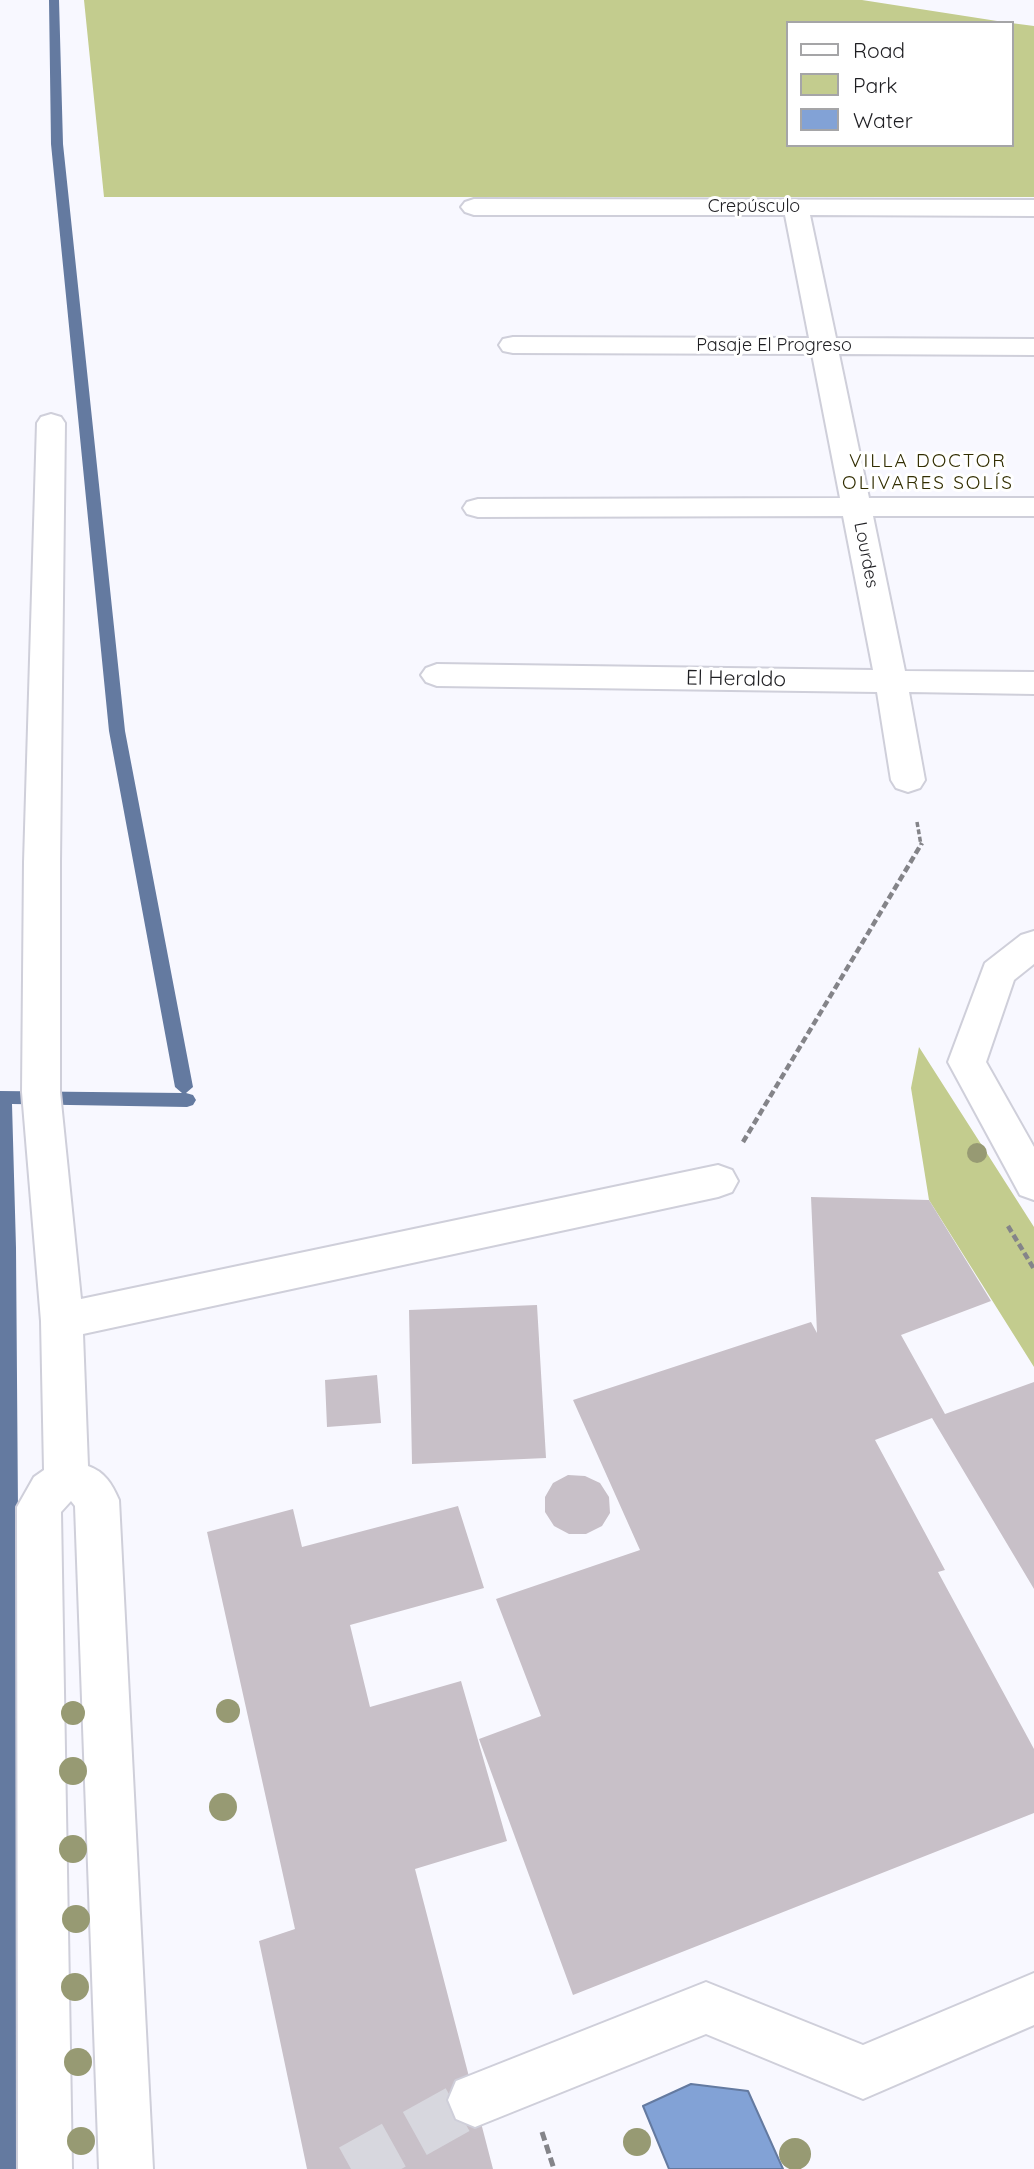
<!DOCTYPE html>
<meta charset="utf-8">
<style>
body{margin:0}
#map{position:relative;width:1034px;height:2169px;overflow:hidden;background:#f8f8ff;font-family:Quicksand,sans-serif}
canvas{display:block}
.legend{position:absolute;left:786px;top:21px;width:228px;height:126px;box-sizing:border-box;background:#fff;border:2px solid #a5a5a7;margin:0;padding:9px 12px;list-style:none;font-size:21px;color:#1e1e22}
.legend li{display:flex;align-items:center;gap:14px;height:35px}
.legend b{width:35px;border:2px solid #a5a5a7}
</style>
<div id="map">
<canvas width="1034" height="2169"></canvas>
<ul class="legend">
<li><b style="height:9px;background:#fff"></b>Road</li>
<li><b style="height:19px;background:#c3cc8e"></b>Park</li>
<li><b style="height:19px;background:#82a2d6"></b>Water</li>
</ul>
</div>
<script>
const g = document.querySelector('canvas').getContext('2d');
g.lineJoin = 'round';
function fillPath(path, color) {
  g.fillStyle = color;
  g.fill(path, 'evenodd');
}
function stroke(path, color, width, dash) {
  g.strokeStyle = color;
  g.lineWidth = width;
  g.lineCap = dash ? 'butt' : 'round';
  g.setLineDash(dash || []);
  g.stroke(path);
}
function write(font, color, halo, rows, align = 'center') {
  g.font = font + ' Quicksand,sans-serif';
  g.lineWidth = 6;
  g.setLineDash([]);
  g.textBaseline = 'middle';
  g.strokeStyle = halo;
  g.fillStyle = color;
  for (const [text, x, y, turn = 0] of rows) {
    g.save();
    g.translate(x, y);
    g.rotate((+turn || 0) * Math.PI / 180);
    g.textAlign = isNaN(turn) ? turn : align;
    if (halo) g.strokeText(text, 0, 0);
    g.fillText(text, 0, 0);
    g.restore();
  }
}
const green = new Path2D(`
 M84 0H862L1010 23H787V145H1011V23L1034 26V197H104Z
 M919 1047 1034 1227V1367L929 1200 911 1088Z`);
const water = new Path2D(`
 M691 2084 748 2091 783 2169H669L643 2106Z`);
const stream = new Path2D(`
 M49 0H59L63 144 125 731 193 1087 186 1093 193 1095 196 1100 193 1105 187 1107 12 1104 16 1248 23 2169H0V1091L182 1093 175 1087 109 731 51 144Z`);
const building = new Path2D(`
 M811 1197 929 1200 991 1301 901 1335 945 1414 1034 1382V1589L932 1418 875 1440 945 1570 938 1572 1034 1749V1813L573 1995 479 1739 541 1716 496 1599 640 1550 573 1400 811 1322 817 1333Z
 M537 1305 546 1458 412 1464 409 1310Z
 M377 1375 381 1423 327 1427 325 1380Z
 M568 1475 585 1476 600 1483 609 1497 610 1513 602 1526 586 1534H569L554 1526 545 1512V1497L553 1483Z
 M458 1506 484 1588 350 1625 370 1707 461 1681 507 1841 415 1869 493 2169H307L259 1941 295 1929 207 1532 293 1509 302 1547Z`);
const minorTunnel = new Path2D(`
 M351 2169 475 2100`);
const pathFar2 = new Path2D(`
 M917 822 921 845`);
const pathFar1 = new Path2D(`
 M743 1142 922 843
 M1008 1226 1034 1269`);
const path = new Path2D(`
 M542 2132 554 2169`);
const minor = new Path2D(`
 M474 199 1034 200V216L810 215 836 338 1034 339V355L839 354 869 498H1034V516H873L905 671 1034 672V694L909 692 925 780 920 788 908 792 896 788 891 780 877 692 437 686 426 682 421 675 426 668 437 664 873 670 843 516 478 517 467 514 463 508 467 502 478 499 840 498 812 354 513 353 503 351 499 345 503 339 513 337 809 338 785 215H474L465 212 461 207 465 202Z
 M51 414 61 417 65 423 60 862V1092L81 1299 718 1165 732 1170 738 1181 732 1192 718 1197 83 1334 88 1466C105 1472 112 1484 119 1500L153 2169H99L75 1506 71 1501 61 1512 72 2169H18L17 1507 34 1477 44 1470 41 1321 22 1092 24 862 37 423 41 417Z
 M1034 931V964L1014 980 986 1062 1034 1147V1200L1020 1195 948 1062 985 963 1021 935Z
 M1034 1973V2025L863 2099 706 2034 475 2127 456 2119 448 2100 456 2081 706 1982 863 2045Z`);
const trees = [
 [977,1153,10],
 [228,1711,12],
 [73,1713,12],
 [73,1771,14],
 [223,1807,14],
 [73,1849,14],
 [76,1919,14],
 [75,1987,14],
 [78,2062,14],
 [81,2141,14],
 [637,2142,14],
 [795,2154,16]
];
const farStreetnames = [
 ["Crepúsculo",754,207],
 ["Pasaje El Progreso",774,346],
 ["Lourdes",866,555,79]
];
const farNeighbourhoodnames = [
 ["VILLA DOCTOR",928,461],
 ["OLIVARES SOLÍS",928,483]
];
const streetNames = [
 ["El Heraldo",736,679,1]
];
fillPath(green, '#c3cc8e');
fillPath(water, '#82a2d6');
stroke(water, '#647aa0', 2);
fillPath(stream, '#647aa0');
fillPath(building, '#c8c0c8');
stroke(minorTunnel, '#d7d7de', 49, [49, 24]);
stroke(minor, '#cfcfda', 4);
stroke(pathFar2, '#848489', 3.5, [5, 2.5]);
stroke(pathFar1, '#848489', 4.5, [7, 3.5]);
stroke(path, '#848489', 5, [9, 4.5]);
fillPath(minor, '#fff');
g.fillStyle = '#979a73';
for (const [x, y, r] of trees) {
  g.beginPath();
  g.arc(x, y, r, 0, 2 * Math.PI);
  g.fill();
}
write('18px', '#1e1e22', '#fff', farStreetnames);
g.letterSpacing = '2px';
write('19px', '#322e02', '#fff', farNeighbourhoodnames);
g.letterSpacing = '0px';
write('21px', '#1e1e22', '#fff', streetNames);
</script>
